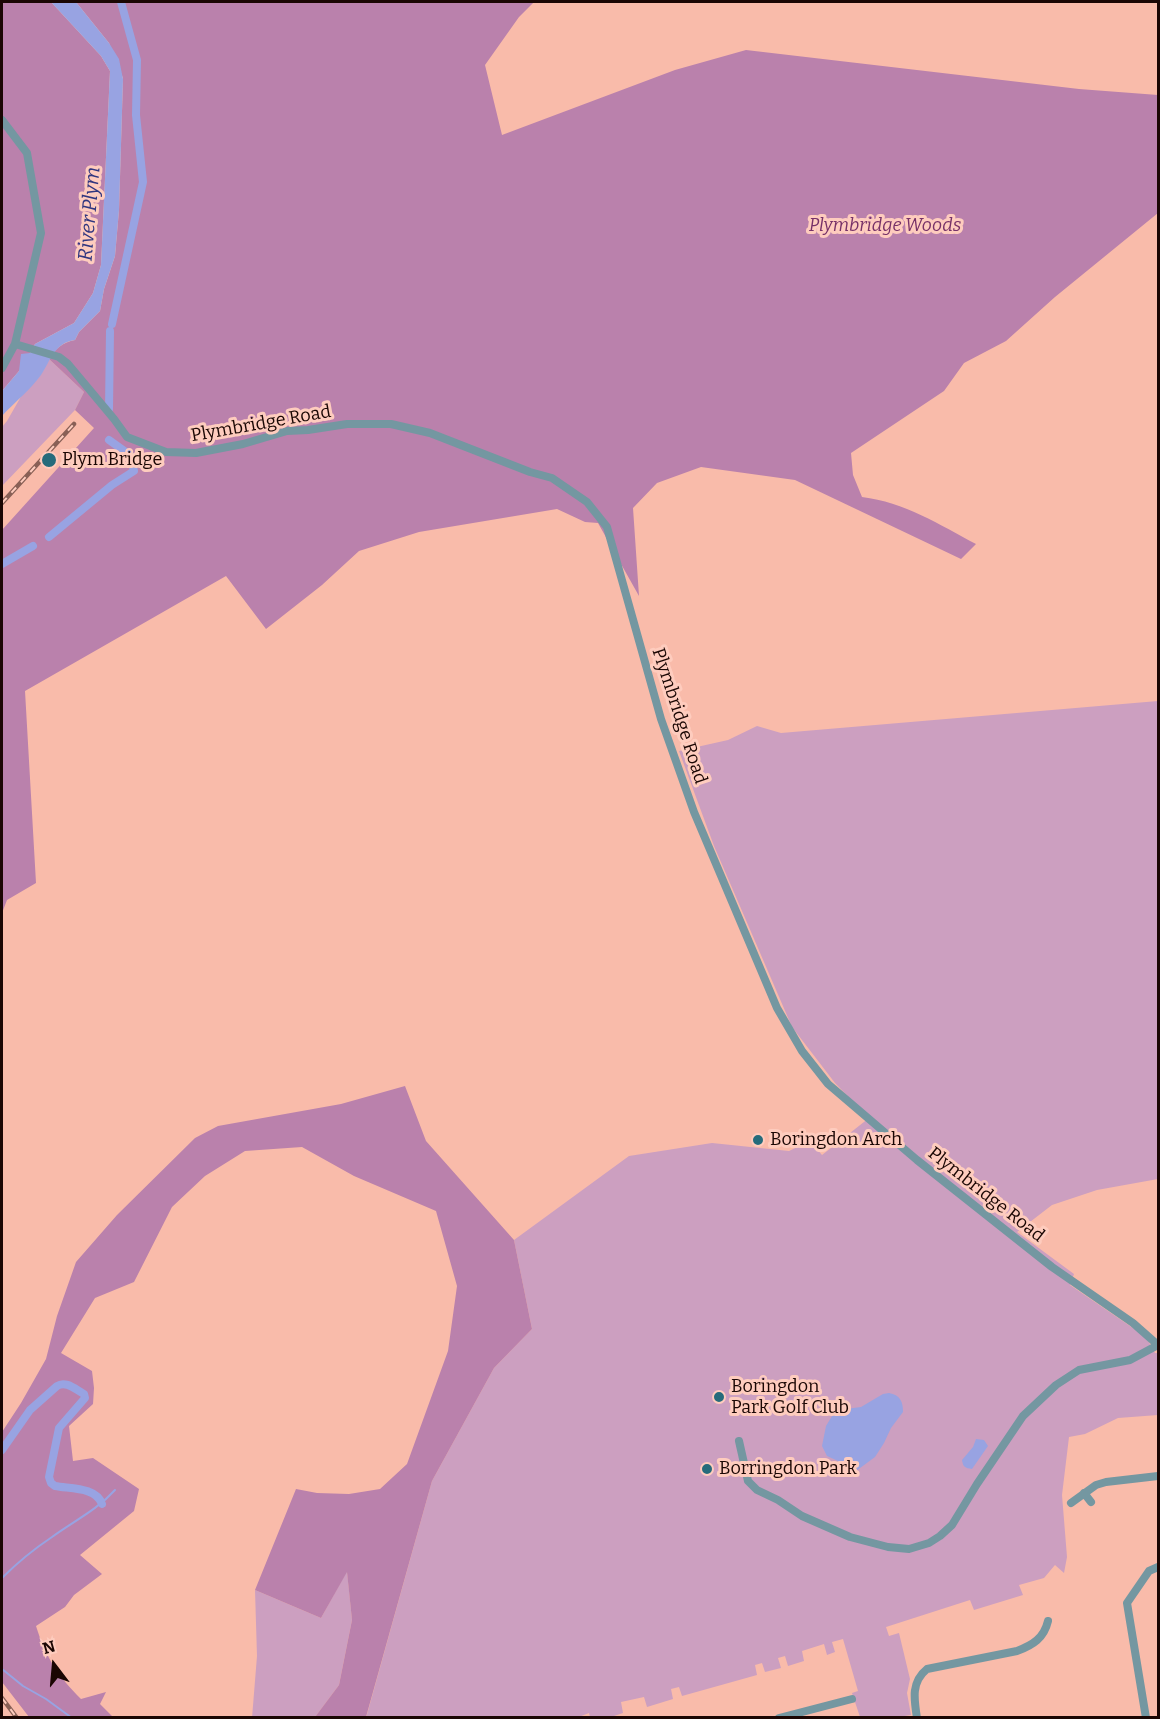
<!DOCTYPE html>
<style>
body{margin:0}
#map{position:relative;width:1160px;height:1719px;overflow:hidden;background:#f9bbaa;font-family:Bitter,serif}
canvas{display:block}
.frame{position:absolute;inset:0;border:3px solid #1a0603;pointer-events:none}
.north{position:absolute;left:24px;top:1635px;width:60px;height:60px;-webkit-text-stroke:4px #feccbe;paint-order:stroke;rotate:344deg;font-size:16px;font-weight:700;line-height:24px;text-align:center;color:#1a0603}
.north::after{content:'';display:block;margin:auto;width:21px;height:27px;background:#1a0603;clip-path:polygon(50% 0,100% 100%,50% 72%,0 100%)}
</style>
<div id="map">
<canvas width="1160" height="1719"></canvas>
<div class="frame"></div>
<div class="north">N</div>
</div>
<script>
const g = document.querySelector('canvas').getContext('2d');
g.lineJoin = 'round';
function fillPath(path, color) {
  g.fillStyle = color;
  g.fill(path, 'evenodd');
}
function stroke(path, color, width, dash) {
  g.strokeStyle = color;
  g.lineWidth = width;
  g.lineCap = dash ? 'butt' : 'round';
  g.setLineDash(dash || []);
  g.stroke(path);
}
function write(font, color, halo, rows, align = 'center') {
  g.font = font + ' Bitter,serif';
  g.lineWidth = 6;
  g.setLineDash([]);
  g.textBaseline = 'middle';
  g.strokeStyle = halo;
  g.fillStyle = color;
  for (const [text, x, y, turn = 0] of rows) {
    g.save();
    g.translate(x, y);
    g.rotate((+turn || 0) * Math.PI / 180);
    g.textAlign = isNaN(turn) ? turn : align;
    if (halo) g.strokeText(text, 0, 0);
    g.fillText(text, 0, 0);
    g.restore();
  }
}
const green = new Path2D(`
 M49 359 84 392 75 410 2 486V427L7 421 23 393 40 375Z
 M1158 701V1179L1097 1190 1052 1205 1017 1232 1074 1274 1070 1285 1146 1337 1155 1353H1158V1415L1118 1418 1085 1434 1069 1437 1062 1495 1067 1557 1064 1573 1055 1565 1044 1578 1019 1585 1023 1595 974 1610 970 1600 886 1627 889 1636 899 1633 910 1679 907 1693 911 1715 898 1717H860L852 1693 858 1691 843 1639 832 1642 835 1652 827 1655 824 1644 802 1651 804 1661 788 1666 785 1656 778 1658 781 1668 765 1672 762 1663 755 1665 757 1675 682 1696 679 1687 671 1689 673 1699 647 1707 644 1697 621 1702 623 1713 611 1717H590L589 1713 576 1718H366L432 1481 494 1368 532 1329 514 1240 629 1156 712 1143 789 1151 810 1141 822 1155 869 1118 835 1083 792 1027 714 846 679 751 728 740 757 726 781 733Z
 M347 1571 352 1620 339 1685 315 1717 252 1718 257 1656 255 1590 321 1618Z`);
const forest = new Path2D(`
 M2 2H51L101 56 110 71 101 265 93 293 74 323 35 344 19 371 2 391Z
 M76 2H534L519 17 485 65 502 135 675 70 746 50 1079 89 1158 95V213L1055 297 1006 341 964 363 944 391 851 453 853 475 862 497C904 502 940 525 976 544L961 559 795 480 701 467 657 483 633 508 639 596 598 523 585 522 557 509 419 532 359 551 322 585 266 629 226 576 25 691 36 883 7 900 2 913V530L94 428 75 410 84 392 49 359C55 349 63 342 75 340L79 332 100 311 104 289 115 256 119 210 123 78 109 43Z
 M405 1086 426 1141 514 1240 532 1329 494 1368 432 1481 366 1717H315L339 1685 352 1620 347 1572 321 1618 255 1590 296 1489 317 1493 349 1494 380 1489 407 1464 448 1351 457 1286 436 1211 354 1176 302 1147 245 1151 205 1176 172 1207 134 1282 95 1298 61 1353 92 1371 94 1388 93 1404 69 1426 73 1461 93 1458 139 1489 134 1511 80 1555 102 1574 74 1595 65 1607 36 1626C46 1658 58 1676 81 1699L106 1692 100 1704 113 1717H29L2 1682V1432L21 1403 46 1359 57 1316 76 1262 117 1215 195 1138 218 1126 341 1104Z`);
const water = new Path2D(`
 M51 2H76L109 43 119 59 123 79 119 210 115 256 104 289 100 311 79 332 75 340C54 343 51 360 41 375 30 390 14 403 2 416V391L19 371 21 354 30 353 35 344 74 323 93 293 101 265 110 71 101 56Z
 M889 1393C900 1395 903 1401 903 1412L891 1428 884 1443 875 1457 856 1471 843 1472 838 1461 827 1456 822 1446 826 1426 832 1416 838 1410 861 1407 883 1394Z
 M976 1439 984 1440 988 1446 972 1469C965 1468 963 1467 962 1460L973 1447Z`);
const stream = new Path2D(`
 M2 1578C17 1563 34 1549 52 1537 74 1521 97 1510 115 1490
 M2 1669 23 1686 46 1699 72 1718`);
const canal = new Path2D(`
 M112 324 143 182 136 115 137 60 121 2
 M109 409 110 331
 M49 537 112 485 134 471 130 455 109 440
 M2 564 33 546
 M2 1450 30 1410 57 1386C66 1380 76 1390 84 1394L85 1398 59 1428 49 1477 51 1483 55 1486C71 1489 96 1487 102 1504`);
const street = new Path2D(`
 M2 120 27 153 41 233 15 344 2 368
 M15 344 59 357 68 364 114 419 127 437 166 452 196 453 243 444 287 431 308 430 347 424H391L430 433 530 472 552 478 587 502 607 527 661 719 694 812 777 1008 802 1051 828 1084 917 1160 1052 1267 1133 1323 1158 1345 1130 1360 1079 1370 1056 1385 1023 1416 977 1484 952 1525 940 1536 929 1543 909 1549 888 1547 850 1537 802 1516 778 1500 757 1490 748 1481 739 1441
 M1084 1493 1091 1502
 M1071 1503 1096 1485 1106 1482 1158 1476
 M779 1718 852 1699
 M917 1718C914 1699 911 1682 927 1669L1017 1651C1033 1645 1044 1638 1048 1621
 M1146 1718 1127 1603 1149 1571 1158 1567`);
const rail = new Path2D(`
 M2 503 74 424
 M2 1698 17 1718`);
const markers = [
 [49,460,8,"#266b7b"],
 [758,1140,6,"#266b7b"],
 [719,1397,6,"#266b7b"],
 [707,1469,6,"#266b7b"]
];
const parkNames = [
 ["Plymbridge Woods",885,226]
];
const streetNames = [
 ["Plymbridge Road",261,424,-10],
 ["Plymbridge Road",679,716,72],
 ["Plymbridge Road",986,1195,38]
];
const poiNames = [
 ["Plym Bridge",62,460],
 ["Boringdon Arch",770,1140],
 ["Boringdon",731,1387],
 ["Park Golf Club",731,1408],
 ["Borringdon Park",719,1469]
];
const waterNames = [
 ["River Plym",90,214,-85]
];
fillPath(green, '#cc9fc0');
fillPath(forest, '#ba81ac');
fillPath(water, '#98a3e2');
stroke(stream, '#98a3e2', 2);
stroke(canal, '#98a3e2', 8);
stroke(street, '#7497a1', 8);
stroke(rail, '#896056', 4.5);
stroke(rail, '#feccbe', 2, [7]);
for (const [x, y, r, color] of markers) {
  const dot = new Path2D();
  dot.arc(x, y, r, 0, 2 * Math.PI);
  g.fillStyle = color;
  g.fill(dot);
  stroke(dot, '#feccbe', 2);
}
write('italic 18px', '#773168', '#feccbe', parkNames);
write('18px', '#1a0603', '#feccbe', streetNames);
write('18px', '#1a0603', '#feccbe', poiNames, 'left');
write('italic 20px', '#31367f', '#feccbe', waterNames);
</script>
